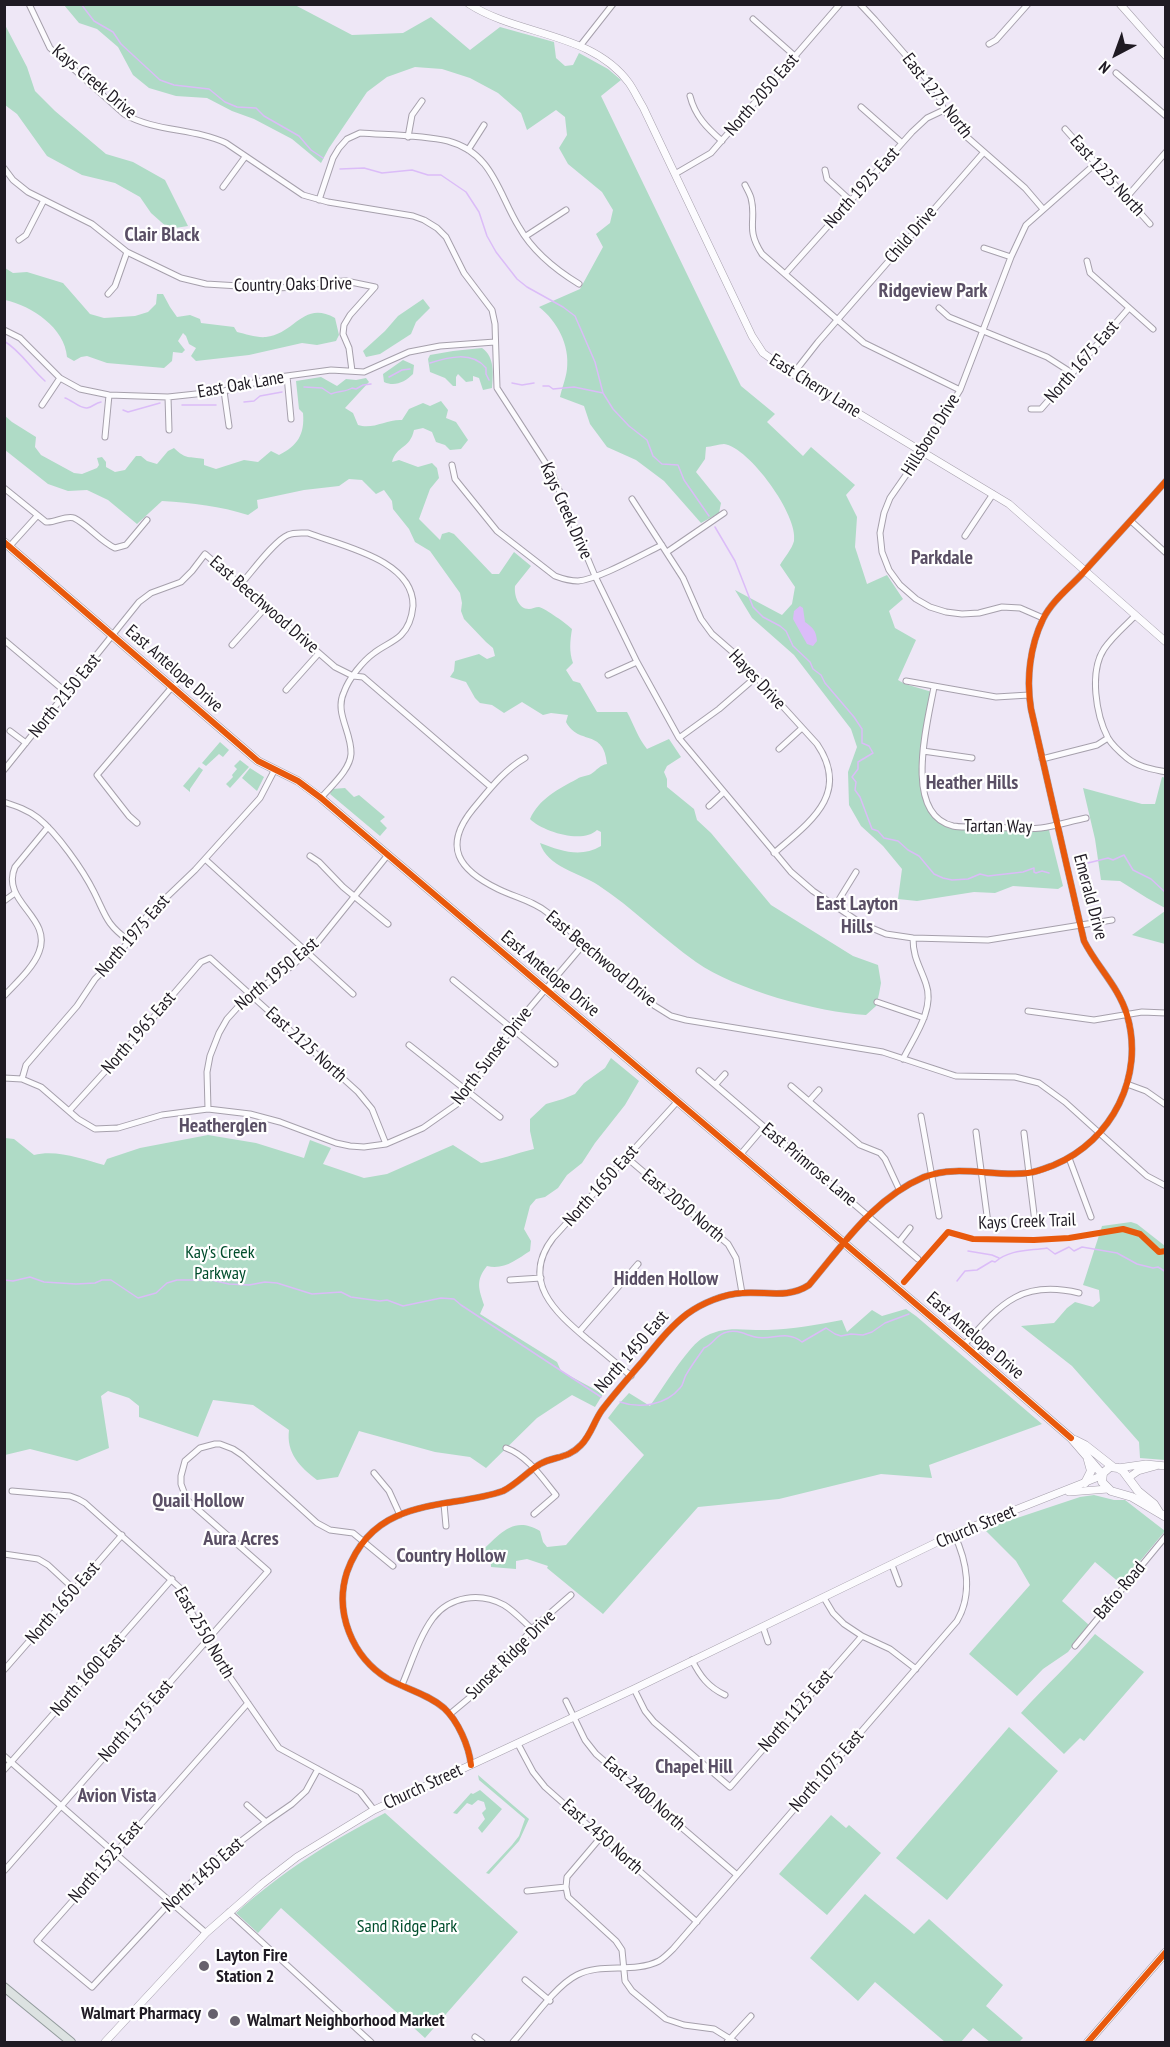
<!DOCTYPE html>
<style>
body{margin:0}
#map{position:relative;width:1170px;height:2047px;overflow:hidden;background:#eee7f6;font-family:"PT Sans Narrow",sans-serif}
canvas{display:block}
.frame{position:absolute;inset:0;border:6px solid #1f1a23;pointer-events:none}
.north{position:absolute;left:1086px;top:24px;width:60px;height:60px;-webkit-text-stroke:4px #fff;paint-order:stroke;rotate:221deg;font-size:16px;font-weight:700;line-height:24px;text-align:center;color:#1f1a23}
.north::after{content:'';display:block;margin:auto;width:21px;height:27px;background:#1f1a23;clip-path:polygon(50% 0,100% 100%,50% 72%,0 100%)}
</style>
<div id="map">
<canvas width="1170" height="2047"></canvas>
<div class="frame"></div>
<div class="north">N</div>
</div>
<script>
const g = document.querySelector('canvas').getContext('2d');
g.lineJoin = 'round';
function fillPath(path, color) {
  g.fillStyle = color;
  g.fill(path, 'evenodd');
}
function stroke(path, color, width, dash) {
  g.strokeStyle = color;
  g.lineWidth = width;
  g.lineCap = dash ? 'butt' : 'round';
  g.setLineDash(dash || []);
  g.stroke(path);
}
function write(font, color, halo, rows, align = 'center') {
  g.font = font + ' "PT Sans Narrow",sans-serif';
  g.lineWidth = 4.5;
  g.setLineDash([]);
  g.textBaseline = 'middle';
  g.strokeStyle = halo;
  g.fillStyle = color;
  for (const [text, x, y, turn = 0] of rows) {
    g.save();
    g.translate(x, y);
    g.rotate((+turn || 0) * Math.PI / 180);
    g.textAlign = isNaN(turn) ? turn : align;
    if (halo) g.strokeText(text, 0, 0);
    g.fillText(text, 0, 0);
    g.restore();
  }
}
const green = new Path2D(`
 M64 5H295L352 35 403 33 431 17 470 50 500 27 554 42 556 58 565 66 573 65 579 53 608 69 621 80 601 96 741 386 775 414 767 422 803 456 811 447 855 485 846 495 857 517 855 547 867 584 887 575 903 599 889 611 895 628 916 640 898 680 905 684 932 692 921 777 934 818 948 828 959 829 1049 830 1063 886 1058 889 1013 886 995 893 974 892 917 901 898 899 902 869 883 846 861 826 849 805 848 772 857 747 851 729 794 655 752 618 735 590 782 615 792 604 795 587 780 565C784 558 792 549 794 541 799 516 749 447 724 444 719 444 711 447 706 447L705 459 696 472 721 503 719 513 701 523 664 481 636 460 607 447 590 424 584 406 560 397C562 388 566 378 567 369 570 345 557 321 539 307L580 289 603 247 596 234 610 223 613 210 602 192 568 164 559 148 567 135 565 117 556 110 527 130 521 113 498 93 470 78 442 69 415 67 387 77 367 92 329 148 321 163 292 139 254 119 232 111 207 98 176 96 149 88 133 75 118 47 97 29 79 23Z
 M4 23 27 67 35 91 55 111 106 154 133 162 165 180 188 226 169 229 151 213 140 197 115 183 82 175 47 156 17 114 5 105Z
 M5 268 13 273 27 272 63 283 90 314 104 318 135 316 148 312 156 304 157 294H163L170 307 177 317 190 315 200 319 201 323 234 327 237 332C246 334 257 338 266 337 295 334 303 300 335 318L339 335 336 341 317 345 302 343 249 355 196 361 191 356 196 348 189 344 186 336 183 333 178 341 185 350 182 353 173 352 172 361 164 368 107 363 87 356 81 357 74 361 67 357C65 328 32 306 5 300Z
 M423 299 430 308 416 322 411 334 380 354 366 357 363 351 385 331 398 316Z
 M482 348C495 357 493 374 492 388L483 390 479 378 473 376V381L466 382 458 374 456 377V386H453L445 378 430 372 428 359 430 355 453 351Z
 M403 360 414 365 413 374C405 382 395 387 384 382L383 374Z
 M321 377 337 386 346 379 356 380 366 378 369 382 345 408 353 413 358 425C373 430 387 419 402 420L409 409 423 403 430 406 441 401 448 410 446 418 456 422 468 440 461 449 450 450 445 445 436 442 432 432 423 428 414 430C410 449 397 445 392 462L399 460 418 467 432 463 437 468 439 478 430 489 419 519 440 540 442 534 449 532 454 534 492 574H499L514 552 531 566 515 586C514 595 518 609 529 609 532 609 535 607 539 607 546 609 567 624 572 629 570 641 569 652 573 663L566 670 573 681 580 683 597 712H627C634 725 638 738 647 749L669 739 681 757 667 766 664 772 667 779V787L694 809 697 820 711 833 771 905 853 956 878 965 881 983 879 994 876 1006 866 1015C817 1012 736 990 696 962 662 938 633 908 598 885 580 873 547 867 540 843 561 851 581 858 601 846V832L597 830C583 844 543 832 530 819 539 799 558 789 577 779 581 776 587 776 591 774 597 770 600 765 607 764 604 728 579 746 566 722L568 715 551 713 543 715 522 702 504 713 492 705 480 703 475 698 466 682 450 677 454 671 455 661 479 654 487 659 495 656 493 648 486 642 464 619 461 611 462 603 460 593 430 551 415 542 409 529 393 509 392 501 384 490 376 494 362 480 349 479 339 486 304 490 257 500 258 508 248 515C220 506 193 503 162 501L137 524 108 500 87 490 68 491 48 484 5 450 4 415 12 422 36 437 35 447 41 455 74 473 82 474 97 468 99 465 97 458 102 457 106 462V467L115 472 125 470 136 456H141L147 461 157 464 168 451 174 448C186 460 189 456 204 459V465L216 469 244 460 258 462 271 451 279 455C297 446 305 435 303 413L299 409 296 381Z
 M220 742 229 750 223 757 219 754 206 766 202 763Z
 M240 760 249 767 230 788 226 784 233 777 232 775 237 769 234 766Z
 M199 767 203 770 190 789V792L183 786Z
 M250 768 264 777 257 791 242 778Z
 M1162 777 1166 778 1165 908 1147 898 1120 881 1101 880 1095 839 1083 788 1142 804H1155Z
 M345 788 354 797 359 795 385 817 380 821 387 828 380 836 330 794 332 789Z
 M1165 911V944L1132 935Z
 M611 1058 639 1081 625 1105 595 1143 582 1163 567 1175 558 1188 545 1197 536 1199 530 1206 524 1229 531 1241 530 1251C516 1260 504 1270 487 1266 475 1281 479 1289 484 1305L480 1314 557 1362 561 1371 603 1394 595 1407 572 1395 537 1418 486 1468 470 1457 435 1452 359 1431 338 1477 317 1480C300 1467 286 1453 289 1430L253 1405 213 1400 198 1437 139 1417V1406L129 1398 108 1391 101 1396 109 1448 77 1461 30 1449 5 1455V1138L14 1139 34 1155C56 1149 83 1159 104 1165L107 1159 140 1148 208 1135 256 1143 304 1158 310 1140 331 1148 323 1164 364 1178 387 1174 453 1145 481 1163C500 1160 516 1153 534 1149L530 1131V1119L546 1104 563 1099 575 1094 584 1083 605 1068Z
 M1131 1222 1137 1224 1165 1246V1460L1140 1458 1139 1442 1072 1366 1021 1326 1054 1323 1067 1308 1075 1302 1093 1307 1100 1301 1099 1290 1083 1285 1102 1226Z
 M906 1309 916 1316 1042 1424 929 1465 932 1478 881 1474 779 1499 698 1507 603 1614 547 1568 548 1566 527 1559 516 1561V1569L491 1567V1562L478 1554C499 1536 512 1514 540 1531L543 1542 547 1547 566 1545 644 1455 608 1418 618 1405 629 1393 650 1406C662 1389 686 1350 701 1339 724 1324 743 1331 768 1330 793 1329 817 1325 842 1320L847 1332 872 1310 882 1316Z
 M1094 1495 1114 1500H1125L1165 1531 1121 1584 1095 1562 1062 1601 1089 1625 1068 1652 1043 1669 1017 1696 969 1654 1030 1585 1016 1561 986 1531 999 1524 1080 1497Z
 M1095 1634 1144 1672 1084 1741 1080 1738 1064 1754 1021 1713C1045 1686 1072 1662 1095 1634Z
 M1009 1727 1058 1771 947 1900 896 1858Z
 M478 1775 529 1819 519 1841 489 1874 486 1873 512 1845 519 1836 525 1819 479 1780Z
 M480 1790 502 1809 482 1833 478 1828 485 1819 482 1813 486 1809 484 1802 478 1800 472 1805 467 1803 457 1814 453 1813 471 1793 473 1794Z
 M385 1813 518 1932 425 2038 281 1908 258 1933 236 1913C283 1871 329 1842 385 1813Z
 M831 1815 846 1828 849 1825 881 1853 827 1915 779 1874Z
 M865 1894 914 1934 929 1919 1003 1985 986 2006 1023 2038 1019 2042H990L973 2028 961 2042H945L875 1982 858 2001 810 1958Z`);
const water = new Path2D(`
 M800 606 803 608 805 622C813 628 816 630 817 641L813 646 807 644 793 619 794 611Z`);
const stream = new Path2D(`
 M81 4 94 21 113 32 121 44 160 80 174 85 209 89 225 102 237 107 256 108 264 116 299 136 311 150 323 158
 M340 169 364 168 382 173 412 170 428 175H441L466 192 479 212 487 236 496 252 517 279 527 287 563 307 575 316 595 362 603 393 613 409 629 426 647 440 653 456 662 464 678 465 684 480 709 516
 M4 341C21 351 30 368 45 381
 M430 363C449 357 472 351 486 368V374L489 380
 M389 377 402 370 410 369
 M512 383 522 385 534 383
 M543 386H549L553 389 574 387 603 393
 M304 387 322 388 331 394C338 391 346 392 352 388L356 389 363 385 371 384
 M65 398C72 400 80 409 87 408 93 407 95 403 101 402
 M244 402 254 401 260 396 282 392
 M182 405H216
 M123 410 128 412 160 403
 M715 527 735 561 753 607 763 617 780 626 786 631 793 646 810 662 813 669 821 675 825 683 854 717 862 729V743L869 746 873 753 858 762V769L852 777 856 782 855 790 860 797 872 829 878 831 884 838 898 841 908 850 919 856 934 874 943 878 952 880 968 879 980 874 988 876 1023 872 1034 868V872L1036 873 1042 871 1049 873
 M1088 863 1108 858 1113 860 1124 855 1133 870 1151 879 1166 893
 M968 1251 992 1255 999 1258
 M4 1280 13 1281 30 1277 44 1282 76 1284 95 1283 102 1280H111L138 1298 156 1293 167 1283 177 1280H211L229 1284 249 1285 265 1282 277 1283 312 1294 341 1292 351 1297 380 1301 387 1300 403 1306 441 1298 454 1299 461 1305 601 1397
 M957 1281 965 1271 977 1270 992 1261 995 1262C1010 1249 1029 1251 1047 1248L1055 1254 1069 1247 1074 1251 1082 1247 1117 1253 1137 1264 1153 1268 1158 1267 1166 1272
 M620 1402C640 1409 666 1405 680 1388 684 1384 683 1380 686 1375 691 1366 698 1357 704 1348 714 1344 716 1334 727 1332 737 1329 746 1335 755 1337 772 1341 786 1329 802 1342L826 1328 835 1334 841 1336 851 1334 863 1335 872 1332 885 1323 909 1314`);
const minor = new Path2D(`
 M29 4 50 48 124 114C155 132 194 128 226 143L303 195 328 202 413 216 424 220 437 228 446 237 464 273 492 310 495 324 497 388 552 473 595 576 637 662 679 738 791 872 813 891 862 924 886 934 913 938 988 940 1112 920
 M860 4 875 20 937 91 944 110 960 131 1025 188 1043 209
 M753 19 796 57
 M989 44 996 40 1028 4
 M580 46 613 4
 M1116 73 1166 116
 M690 96C695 116 707 128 722 141
 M861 107 902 143
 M1065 129 1150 224
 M408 137 412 115 422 101
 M468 150 484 125
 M4 168 13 180 28 192 92 224 127 252 181 278 206 284 273 288 302 287 325 282 346 281 375 287 350 315 344 325 343 334 349 348 352 371
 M825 170 827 179 851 201
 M675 174 711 153 840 4
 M745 185C747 189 750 194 751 198 757 221 745 228 762 254L864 343 960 390
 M223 187 245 157
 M1126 198 1166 152
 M319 200 333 158 339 148 347 139 360 133C388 135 421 135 448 141 493 153 498 193 519 227 532 250 556 270 579 284
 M526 236 566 210
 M19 240 26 235 44 200
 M984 248 1011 257
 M1087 261 1090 273 1153 329
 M785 274 912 132 927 118 944 110
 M108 294 115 286 127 252
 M939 308 949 317 1047 357 1072 373
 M4 330 20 338 60 378 80 389 109 395 168 397 224 391 272 378 331 370 364 372 409 352 440 346 495 342
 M793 374 818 342 984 152
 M287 376 291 419
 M224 391 229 426
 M168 397 169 430
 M42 405 60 378
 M1031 409H1041L1129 308
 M105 437 109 395
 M452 465 455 479 497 531 555 576C563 579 570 581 578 581 599 579 641 555 662 545
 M4 488 46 522C55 523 66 515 74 518 87 524 100 541 115 548L126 545 147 520
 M632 499 683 578 701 619 712 634 735 654 817 744C851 794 810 822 774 853
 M1131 521 1166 553
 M965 536 993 494
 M9 547 37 516
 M667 552 724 513
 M240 585C251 573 275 540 288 535 294 532 302 533 308 533 342 546 414 560 413 606 412 617 409 627 401 635 394 642 383 646 374 653 363 661 349 678 344 692 334 713 352 732 351 754 350 770 331 786 321 798
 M1135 616C1125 626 1112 637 1104 649 1089 672 1096 715 1108 738 1112 745 1121 753 1127 758 1138 767 1152 769 1166 772
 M1043 618 1020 608 1002 607 979 613 962 614 946 612 930 607 916 599 900 585 889 570 882 552 880 533 884 513 890 498 922 452 960 390 1011 257 1026 225 1095 164
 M4 640 67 693
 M232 645 266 607
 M608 675 637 662
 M906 681 996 697 1029 695
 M934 687C928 721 902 814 953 826 963 828 975 826 985 827 1003 827 1023 830 1041 828 1056 826 1071 821 1086 818
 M286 690 319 653
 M10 731 26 743
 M679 738 719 709 756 677
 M779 749 802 728
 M923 751 972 758
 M525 758C504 770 489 790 473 809 442 847 459 870 498 889 514 897 534 901 548 913 585 942 619 975 655 1006L671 1016 686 1020 883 1052 956 1076 1015 1077 1039 1083 1065 1102 1147 1176 1166 1186
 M1042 759 1097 745 1108 738
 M4 770 139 602 151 593 181 582 192 571 205 554 335 667 353 676 363 677 491 787
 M4 802C16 806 28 810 38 818 57 833 83 870 94 892 106 916 106 924 128 940
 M709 806 724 792
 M137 823 129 816 97 775 172 687
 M310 856 319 862 343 887 388 924
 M205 859 353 994
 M4 901 15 893
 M835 906 856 872
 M453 980 555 1064
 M4 996C16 983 33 968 39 952 53 917 0 902 15 867L48 827
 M877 1002 924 1018
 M1028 1011 1094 1020 1142 1012 1166 1013
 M409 1045 500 1117
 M903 1059C914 1037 935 1009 926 984 920 966 913 958 913 938
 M699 1071 918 1259
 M4 1078 22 1079 41 1087 78 1119 95 1129 118 1128 162 1115 208 1109 250 1114 280 1122 336 1143 350 1146 364 1147 386 1144 423 1128 460 1102 472 1088 494 1053 510 1031 584 944
 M22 1079 26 1065 77 1006 95 979 115 959 147 916 195 870 260 798 274 771
 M1127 1084 1146 1091 1166 1105
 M715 1085 725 1074
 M791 1086 860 1145 880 1153 885 1159 899 1189
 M809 1101 819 1090
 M208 1109 207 1072 210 1056 219 1033 227 1019 246 998 289 968 312 949 387 856
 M69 1111 140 1033 201 962 210 958 358 1092 372 1109 386 1144
 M921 1116 939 1216
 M976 1132 988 1223
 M1024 1133 1035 1222
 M740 1155 764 1127
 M626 1157 728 1244 736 1258 742 1293
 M1069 1158 1091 1217
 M899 1242 910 1228
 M510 1280 541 1278
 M579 1332 638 1264
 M964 1345C1000 1305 1020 1279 1079 1293
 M631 1376C616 1363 602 1351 587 1339 555 1312 520 1281 553 1238L677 1102
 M506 1448C528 1456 542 1478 556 1495L534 1514
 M374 1473 389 1491 400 1515
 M12 1491 70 1496 78 1499 85 1503 179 1587 209 1647 279 1748 360 1792 374 1810
 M444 1504 446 1526
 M4 1554 38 1559 48 1565 75 1590
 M892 1565 899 1584
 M824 1598 833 1613 844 1624 862 1636 890 1649 916 1669
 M763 1627 768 1642
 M1075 1646 1166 1536
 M692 1660C700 1676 708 1687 725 1695
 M4 1670 122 1535
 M402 1685C411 1664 419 1637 433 1618 450 1596 480 1592 504 1605 514 1611 523 1621 532 1629
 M634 1689 645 1711 654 1722 730 1787 862 1636
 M566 1701 585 1740 596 1754 737 1875
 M248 1703 37 1941 92 1987 167 1906 207 1867 266 1822 292 1804 306 1791 318 1769
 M450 1714 486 1684 532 1629 571 1595
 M518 1744 533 1772 545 1787 697 1922
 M4 1756 206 1933
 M471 1765C469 1746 458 1721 444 1708 428 1694 406 1689 388 1679 352 1657 334 1612 347 1572 356 1547 372 1527 397 1516 430 1501 469 1503 503 1491 517 1484 527 1472 540 1464 554 1456 568 1459 581 1445 591 1435 594 1421 602 1410 615 1393 629 1377 643 1361 657 1344 670 1327 687 1314 702 1303 724 1294 742 1293 766 1291 788 1299 809 1285 843 1245 874 1198 924 1177 957 1164 994 1177 1028 1173 1037 1172 1046 1168 1054 1165 1112 1141 1145 1076 1127 1015 1119 987 1097 967 1084 941L1031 709C1026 679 1030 646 1043 619 1052 601 1069 588 1082 574 1110 543 1138 513 1166 481
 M4 1770 172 1579
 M247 1805 266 1822
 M601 1837 567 1877 566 1887 568 1897 616 1941 622 1950 625 1981 632 1991 666 2019 684 2025 714 2029 735 2042
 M4 1871 268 1571 187 1500 181 1484V1476L185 1461 200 1448 215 1444H220L233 1449 242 1455 317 1523 330 1530 353 1533 393 1566
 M527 1891 566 1887
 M229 1912 371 2042
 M525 1980 550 2001
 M475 2037 482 2042
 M513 2042C530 2023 555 1986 577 1975 602 1962 633 1974 659 1961 664 1958 669 1953 673 1949L957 1621C973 1594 967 1561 954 1534
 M727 2042 751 2016`);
const tertiary = new Path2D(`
 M469 4C518 36 592 32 629 83 634 90 638 99 643 107L752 336 763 353 793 374 1009 504 1166 642
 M1120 4 1166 56
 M1118 1468 1146 1464 1166 1466
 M1128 1478 1138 1471 1156 1466
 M1069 1492 1108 1489
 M105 2042 206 1933 262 1884 297 1857 374 1810 634 1689 954 1534 1101 1476`);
const secondary = new Path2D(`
 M4 542 258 761 298 781 321 798 964 1345 1071 1438 1102 1474
 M1075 1440 1085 1445 1113 1467
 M1085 1483 1091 1471 1088 1460
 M1159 1512 1154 1504 1138 1491 1123 1471 1118 1468 1110 1467 1103 1473 1102 1482 1111 1491 1132 1497 1166 1517
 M1088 2042 1166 1952`);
const primary = new Path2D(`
 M4 1987 71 2042`);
const cycleway = new Path2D(`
 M4 542 258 761 298 781 321 798 964 1345 1071 1438
 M904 1282 948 1232 973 1239 1034 1240 1069 1238 1123 1229 1140 1234 1159 1252 1166 1251
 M471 1765C469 1746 458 1721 444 1708 428 1694 406 1689 388 1679 352 1657 334 1612 347 1572 356 1547 372 1527 397 1516 430 1501 469 1503 503 1491 517 1484 527 1472 540 1464 554 1456 568 1459 581 1445 591 1435 594 1421 602 1410 615 1393 629 1377 643 1361 657 1344 670 1327 687 1314 702 1303 724 1294 742 1293 766 1291 788 1299 809 1285 843 1245 874 1198 924 1177 957 1164 994 1177 1028 1173 1037 1172 1046 1168 1054 1165 1112 1141 1145 1076 1127 1015 1119 987 1097 967 1084 941L1031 709C1026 679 1030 646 1043 619 1052 601 1069 588 1082 574 1110 543 1138 513 1166 481
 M1088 2042 1166 1952`);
const markers = [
 [204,1966,6,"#67626d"],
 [213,2014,6,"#67626d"],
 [235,2021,6,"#67626d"]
];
const streetNames = [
 ["Kays Creek Drive",94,82,40],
 ["North 2050 East",762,95,-49],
 ["East 1275 North",937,96,52],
 ["East 1225 North",1107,176,48],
 ["North 1925 East",862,188,-48],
 ["Child Drive",911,235,-49],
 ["Country Oaks Drive",293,285,-1],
 ["North 1675 East",1082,362,-49],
 ["East Oak Lane",241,385,-10],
 ["East Cherry Lane",815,386,32],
 ["Hillsboro Drive",931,435,-58],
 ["Kays Creek Drive",566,511,66],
 ["East Beechwood Drive",264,605,41],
 ["East Antelope Drive",174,669,41],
 ["Hayes Drive",757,680,47],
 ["North 2150 East",65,696,-51],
 ["Tartan Way",998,827,1],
 ["Emerald Drive",1090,897,75],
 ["North 1975 East",133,936,-49],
 ["East Beechwood Drive",601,959,40],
 ["North 1950 East",277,974,-40],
 ["East Antelope Drive",550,974,40],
 ["North 1965 East",139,1033,-49],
 ["East 2125 North",306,1045,42],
 ["North Sunset Drive",492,1056,-52],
 ["East Primrose Lane",809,1165,40],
 ["North 1650 East",601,1186,-48],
 ["East 2050 North",683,1206,40],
 ["Kays Creek Trail",1027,1222,-2],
 ["East Antelope Drive",975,1336,41],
 ["North 1450 East",632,1352,-49],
 ["Church Street",976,1527,-23],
 ["Bafco Road",1120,1591,-50],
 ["North 1650 East",63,1603,-49],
 ["East 2550 North",204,1633,60],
 ["Sunset Ridge Drive",511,1655,-45],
 ["North 1600 East",88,1675,-49],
 ["North 1125 East",796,1711,-49],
 ["North 1575 East",136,1721,-49],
 ["North 1075 East",827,1771,-49],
 ["Church Street",423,1787,-25],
 ["East 2400 North",644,1794,41],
 ["East 2450 North",602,1837,42],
 ["North 1525 East",106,1862,-49],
 ["North 1450 East",203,1875,-42]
];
const parkNames = [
 ["Kay's Creek",220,1253],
 ["Parkway",220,1274],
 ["Sand Ridge Park",407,1927]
];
const poiNames = [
 ["Layton Fire",216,1956],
 ["Station 2",216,1977],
 ["Walmart Pharmacy",201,2014,"right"],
 ["Walmart Neighborhood Market",247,2021]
];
const neighbourhoodNames = [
 ["Clair Black",162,235],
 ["Ridgeview Park",933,291],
 ["Parkdale",942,558],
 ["Heather Hills",972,783],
 ["East Layton",857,904],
 ["Hills",857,927],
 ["Heatherglen",223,1126],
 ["Hidden Hollow",666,1279],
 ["Quail Hollow",198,1501],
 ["Aura Acres",241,1539],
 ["Country Hollow",451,1556],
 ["Chapel Hill",694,1767],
 ["Avion Vista",117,1796]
];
fillPath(green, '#afdbc6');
fillPath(water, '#dbbcf8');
stroke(stream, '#dbbcf8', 1.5);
stroke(minor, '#a6a0ac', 7);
stroke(tertiary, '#a6a0ac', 8);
stroke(secondary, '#a6a0ac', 9);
stroke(primary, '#929b9c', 10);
stroke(minor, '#fcfbfe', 5);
stroke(tertiary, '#fcfbfe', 7);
stroke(secondary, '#fcfbfe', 8);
stroke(primary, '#dce2e1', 8);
stroke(cycleway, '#e8590c', 6);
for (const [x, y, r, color] of markers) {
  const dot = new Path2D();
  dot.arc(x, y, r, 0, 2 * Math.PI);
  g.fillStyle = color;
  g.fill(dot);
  stroke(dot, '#fff', 2);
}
write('18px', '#1f1a23', '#fff', streetNames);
write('18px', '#004d2c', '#fff', parkNames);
write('bold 18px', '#1f1a23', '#fff', poiNames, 'left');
write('bold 20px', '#5a4f65', '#fff', neighbourhoodNames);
</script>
